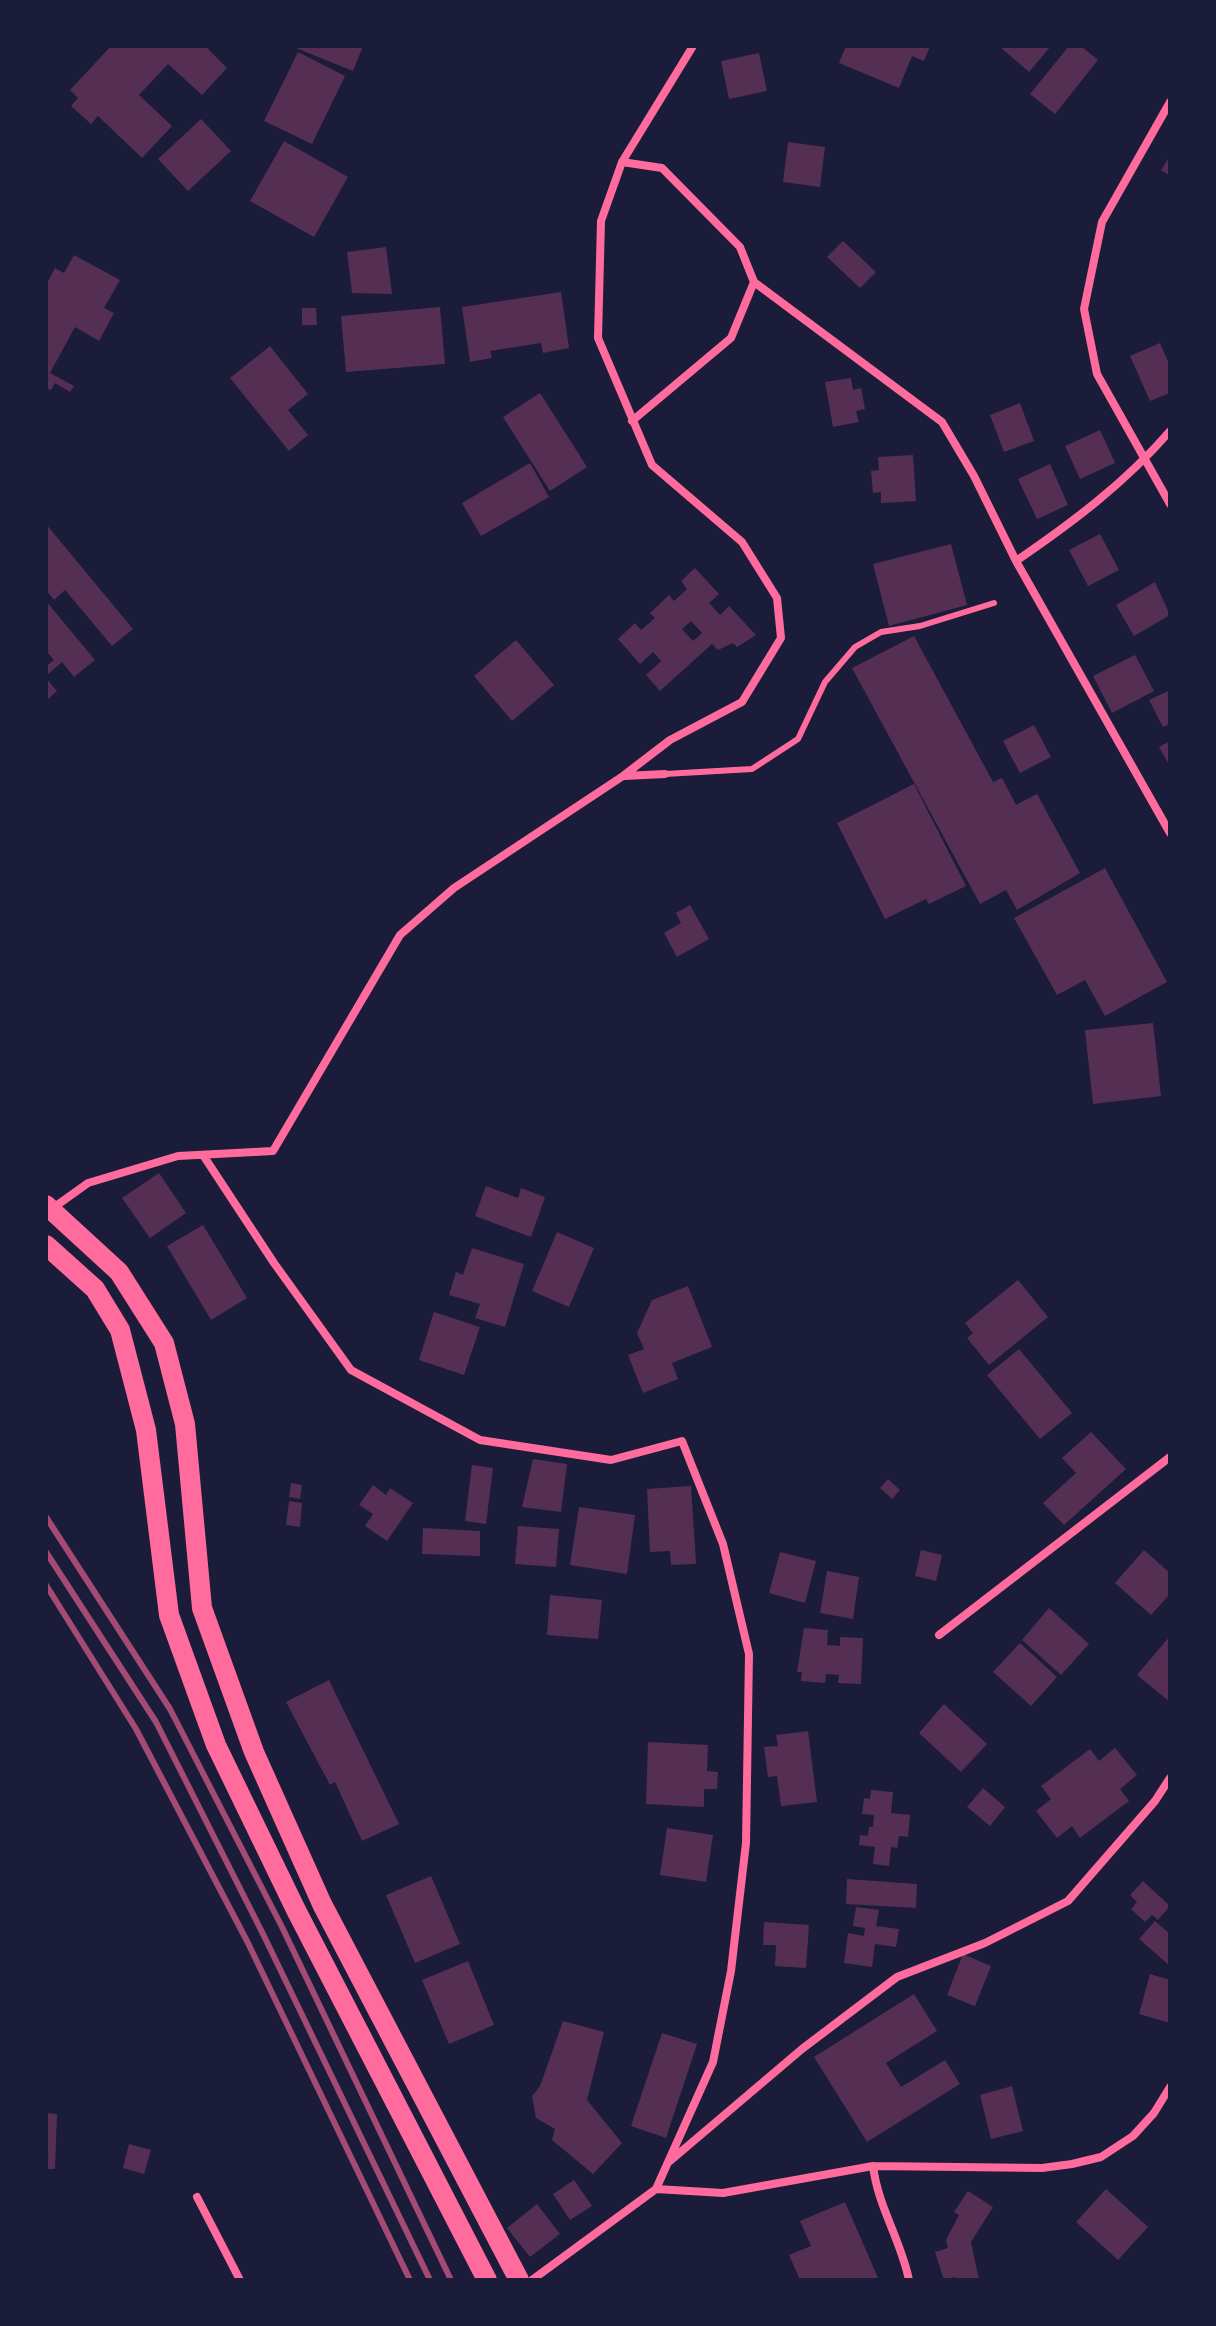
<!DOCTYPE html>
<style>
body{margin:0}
#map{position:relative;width:1216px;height:2326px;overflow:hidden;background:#1b1b3a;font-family:"Sofia Sans Condensed",sans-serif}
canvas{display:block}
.frame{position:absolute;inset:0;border:48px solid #1b1b3a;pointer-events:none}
</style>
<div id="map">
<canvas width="1216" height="2326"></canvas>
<div class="frame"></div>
</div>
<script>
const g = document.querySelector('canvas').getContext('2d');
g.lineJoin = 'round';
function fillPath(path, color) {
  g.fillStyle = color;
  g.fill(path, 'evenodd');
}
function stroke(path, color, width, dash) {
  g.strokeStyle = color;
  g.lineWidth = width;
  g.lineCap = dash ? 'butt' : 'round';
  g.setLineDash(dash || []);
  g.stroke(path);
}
const building = new Path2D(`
 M111 46H211L208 49 227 68 202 95 168 64 139 95 172 126 142 158 98 116 91 124 71 106 78 98 70 90Z
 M291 46H363L353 71Z
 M846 46H930L924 61 912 56 899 88 839 63Z
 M999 46H1051L1029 72Z
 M1069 46H1081L1098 60 1055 114 1030 94Z
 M298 52 345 76 312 144 264 121Z
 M759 53 767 91 729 99 721 61Z
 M201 119 231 151 188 191 158 159Z
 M284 141 348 177 314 237 250 201Z
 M788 142 825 147 820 187 783 182Z
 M1170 156V176L1161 170Z
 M843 241 876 272 860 288 827 257Z
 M386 247 392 294 352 293 347 252Z
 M74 255 120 280 104 308 114 313 99 341 75 327 50 373 74 386 70 392 55 383 51 390 46 388V285L55 268 64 273Z
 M561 292 569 348 543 353 541 343 490 351 492 358 470 362 462 307Z
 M440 307 445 364 346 372 341 316Z
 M302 308H316L317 325H302Z
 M1160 343 1170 366V393L1150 401 1130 356Z
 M270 346 308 394 288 410 308 435 289 451 230 378Z
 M851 378 853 390 861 388 865 409 856 411 859 422 833 427 825 382Z
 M540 393 587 467 550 491 503 417Z
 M1020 403 1034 441 1004 452 990 415Z
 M1100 430 1115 463 1080 479 1065 446Z
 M913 455 916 501 881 503V492L873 493 871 471 879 470 878 457Z
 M530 463 549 497 481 536 462 503Z
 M1050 464 1068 505 1037 519 1018 479Z
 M46 524 133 629 112 646 65 590 54 600 46 590Z
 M1100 534 1119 570 1088 586 1069 550Z
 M951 544 967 605 889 626 873 564Z
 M695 568 719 594 709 603 720 615 729 606 756 635 737 647 733 643 718 650 712 644 660 691 646 675 661 661 653 652 640 664 618 639 635 623 641 630 655 618 650 613 669 595 674 601 687 589 681 581ZM691 621 702 633 693 641 682 629Z
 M1155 582 1170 615 1134 636 1116 605Z
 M46 601 95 660 74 677 62 662 46 676V666L54 660 46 651Z
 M914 636 993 782 1002 778 1016 805 1037 794 1080 873 1017 910 1006 890 980 904 852 668Z
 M516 640 554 685 512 721 474 676Z
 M1135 655 1154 691 1112 713 1093 676Z
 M46 678 57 691 46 701Z
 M1170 690V724L1163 727 1149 700Z
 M1034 725 1051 757 1020 773 1003 741Z
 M1170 741V766L1159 747Z
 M914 784 966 886 929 904 926 899 885 919 837 823Z
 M1105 868 1167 982 1105 1016 1085 980 1057 995 1014 918Z
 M690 905 709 939 677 957 664 933 681 923 676 913Z
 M1153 1023 1161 1096 1093 1104 1085 1030Z
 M159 1173 186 1213 150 1238 122 1198Z
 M486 1186 518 1198 521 1188 545 1197 531 1237 475 1216Z
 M203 1225 247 1298 211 1320 167 1246Z
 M557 1232 594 1248 569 1307 532 1291Z
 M472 1248 524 1264 505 1327 475 1318 480 1304 449 1295 456 1272 463 1275Z
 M1018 1280 1048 1317 989 1365 967 1338 973 1333 965 1323Z
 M688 1286 712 1347 672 1363 678 1379 643 1393 628 1355 644 1349 637 1333 652 1300Z
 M434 1312 480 1327 464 1375 419 1360Z
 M1019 1349 1072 1413 1040 1439 987 1375Z
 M1091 1432 1126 1469 1064 1525 1043 1503 1076 1473 1062 1458Z
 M533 1459 567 1464 561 1512 522 1507Z
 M472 1465 493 1468 486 1524 465 1521Z
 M888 1479 900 1490 892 1499 880 1488Z
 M291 1483 302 1485 300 1499 289 1497Z
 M373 1485 386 1495 390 1488 413 1503 387 1541 365 1526 373 1514 359 1505Z
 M691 1486 696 1564 671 1565 670 1551 650 1552 647 1489Z
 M289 1501 302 1503 300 1527 286 1525Z
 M579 1507 635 1515 627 1574 570 1565Z
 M518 1526 559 1529 556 1567 515 1564Z
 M423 1528 480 1531V1556L422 1554Z
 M921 1550 942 1555 936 1581 915 1576Z
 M1144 1550 1170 1573V1594L1151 1615 1115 1583Z
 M780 1552 816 1561 805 1603 769 1593Z
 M827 1571 859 1577 853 1619 820 1613Z
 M550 1595 602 1600 598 1639 547 1635Z
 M1049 1608 1089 1644 1061 1675 1022 1640Z
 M804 1628 828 1630 827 1645 840 1646V1637L863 1638 861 1684 838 1683 839 1675 826 1674 825 1683 801 1681 802 1672H797Z
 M1170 1636V1702L1137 1675Z
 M1020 1643 1057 1677 1031 1706 993 1672Z
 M329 1680 399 1824 362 1841 335 1782 330 1785 286 1702Z
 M944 1704 987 1744 961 1772 919 1733Z
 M808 1731 817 1802 781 1806 777 1776 768 1777 764 1747 778 1746 776 1735Z
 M648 1742 708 1745 707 1771 718 1772 717 1789H704V1807L646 1804Z
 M1115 1748 1137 1775 1120 1789 1129 1801 1080 1838 1072 1826 1057 1838 1036 1811 1051 1799 1041 1786 1090 1749 1099 1761Z
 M983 1788 1005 1807 990 1826 967 1807Z
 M871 1790 893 1792 891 1813 910 1815 908 1837 899 1836 897 1848 891 1847 889 1866 873 1864 875 1847 859 1845 860 1835 868 1836 869 1827H873L874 1815 862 1814 864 1798 870 1799Z
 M667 1828 713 1835 706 1882 660 1875Z
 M431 1876 460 1944 415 1963 386 1895Z
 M847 1879 917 1884 916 1908 846 1904Z
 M1143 1881 1170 1906 1158 1920 1152 1915 1145 1922 1131 1909 1137 1902 1130 1895Z
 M856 1907 879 1910 876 1926 899 1929 896 1947 875 1944 872 1967 844 1963 848 1933 864 1936 865 1928 853 1926Z
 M1155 1921 1170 1934V1966L1139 1939Z
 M764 1922 809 1925 806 1968 775 1966 776 1945H763Z
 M963 1954 991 1966 975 2006 947 1995Z
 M468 1961 494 2025 449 2044 422 1980Z
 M1150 1974 1170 1980V2023L1139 2014Z
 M914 1994 937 2031 886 2063 901 2087 945 2060 960 2084 867 2142 814 2057Z
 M563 2021 604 2032 587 2100 622 2143 593 2174 552 2140 555 2129 536 2118 532 2096 540 2086Z
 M662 2033 697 2044 666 2138 631 2126Z
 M1012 2086 1023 2131 991 2139 980 2095Z
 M46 2113 57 2114 55 2169H46Z
 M129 2144 151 2150 144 2174 123 2168Z
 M574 2180 592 2206 570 2220 553 2194Z
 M1106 2189 1148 2227 1118 2260 1076 2222Z
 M968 2191 993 2207 971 2242 979 2280H955L954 2277 944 2280 935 2252 948 2248 946 2240 959 2215 954 2212Z
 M845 2202 879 2280H800L789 2255 811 2246 800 2221Z
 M537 2204 560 2234 530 2257 507 2228Z`);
const service = new Path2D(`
 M665 774 752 769 798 739 825 682 855 647 881 632 920 626 994 603`);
const minor = new Path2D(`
 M1170 102 1102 222 1084 309 1097 374 1170 504
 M622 162 662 168 740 247 754 282 731 338 632 421
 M754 282 942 422 974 476 1016 561C1073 522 1125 483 1170 431
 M1016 561 1170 833
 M624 776 665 774
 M203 1155 274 1263 351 1370 480 1440 611 1460 682 1441 723 1544 749 1654 746 1843 731 1971 713 2062 656 2189
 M53 1208 88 1183 178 1156 273 1151 400 935 454 888 623 776 670 740 742 702 781 638 777 598 742 542 652 465 598 338 601 221 622 162 693 46
 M939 1635 1170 1457
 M670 2161 802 2049 897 1977 985 1943 1068 1901 1155 1801 1170 1778
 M873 2166C878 2207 901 2240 909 2280
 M197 2197 240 2280
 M532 2280 656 2189 723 2193 873 2166 1042 2168 1072 2164 1101 2157 1133 2136 1154 2113 1170 2087`);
const trunk = new Path2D(`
 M46 1205 119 1272 164 1343 185 1424 202 1608 254 1752 322 1904 519 2280
 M46 1245 95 1289 120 1330 146 1430 169 1615 216 1745 296 1910 487 2280`);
const rail = new Path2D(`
 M46 1517 170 1709 282 1927 451 2280
 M46 1552 156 1722 264 1936 430 2280
 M46 1585 136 1729 248 1943 410 2280`);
fillPath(building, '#542f53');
stroke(service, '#ff6b9d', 6);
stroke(minor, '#ff6b9d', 8);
stroke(trunk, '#ff6b9d', 20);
stroke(rail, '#a44b75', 6);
</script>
